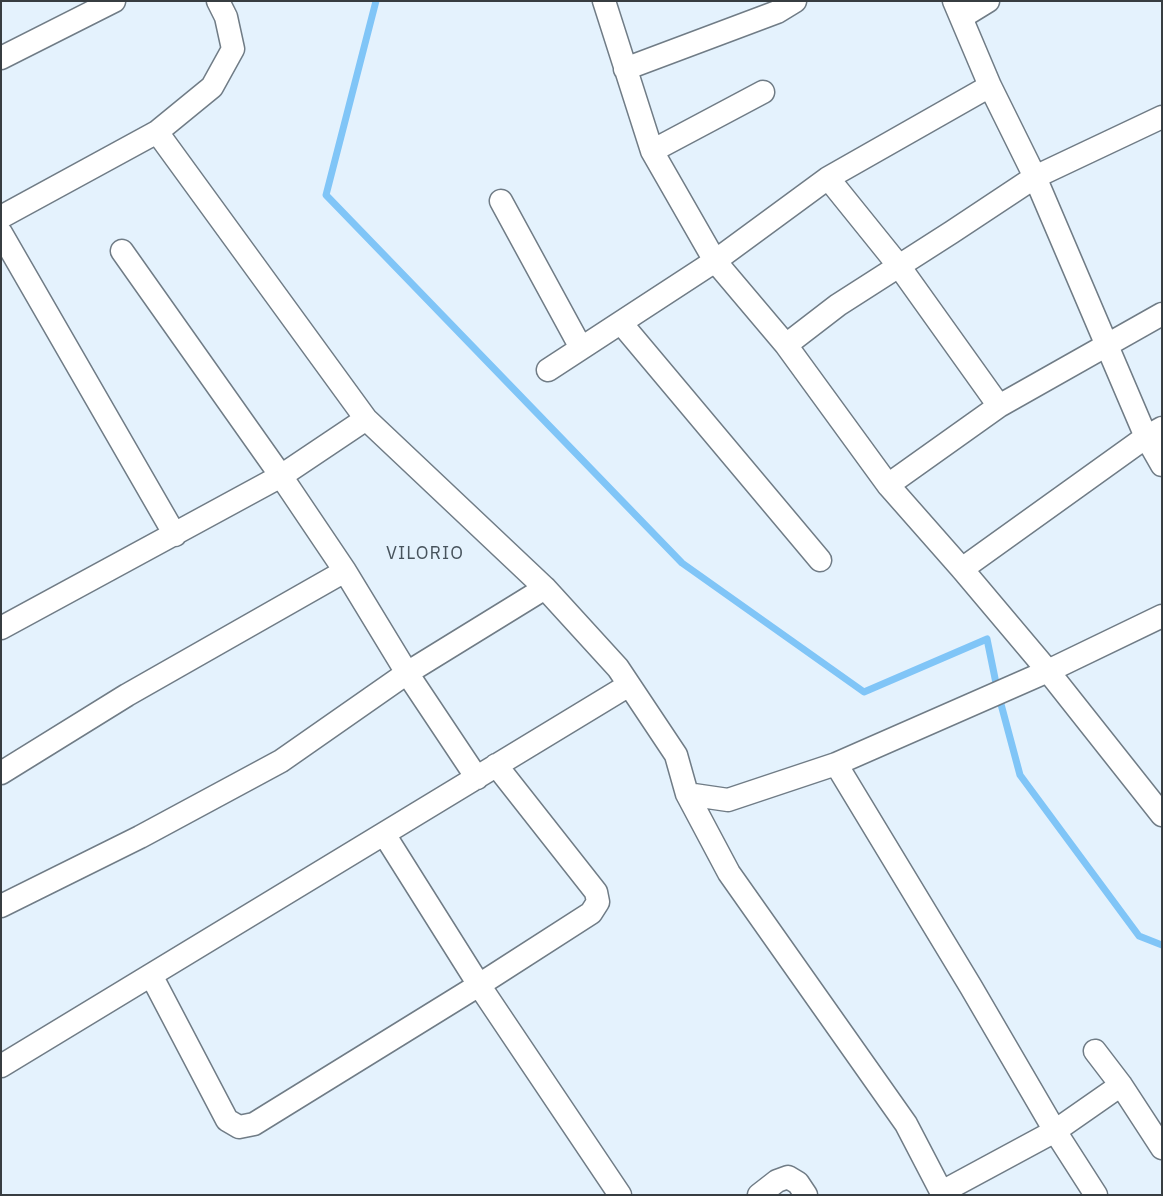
<!DOCTYPE html>
<style>
body{margin:0}
#map{position:relative;width:1163px;height:1196px;overflow:hidden;background:#e4f2fd;font-family:"IBM Plex Sans",sans-serif}
canvas{display:block}
.frame{position:absolute;inset:0;border:2px solid #373d41;pointer-events:none}
</style>
<div id="map">
<canvas width="1163" height="1196"></canvas>
<div class="frame"></div>
</div>
<script>
const g = document.querySelector('canvas').getContext('2d');
g.lineJoin = 'round';
function stroke(path, color, width, dash) {
  g.strokeStyle = color;
  g.lineWidth = width;
  g.lineCap = dash ? 'butt' : 'round';
  g.setLineDash(dash || []);
  g.stroke(path);
}
function write(font, color, halo, rows, align = 'center') {
  g.font = font + ' "IBM Plex Sans",sans-serif';
  g.lineWidth = 5;
  g.setLineDash([]);
  g.textBaseline = 'middle';
  g.strokeStyle = halo;
  g.fillStyle = color;
  for (const [text, x, y, turn = 0] of rows) {
    g.save();
    g.translate(x, y);
    g.rotate((+turn || 0) * Math.PI / 180);
    g.textAlign = isNaN(turn) ? turn : align;
    if (halo) g.strokeText(text, 0, 0);
    g.fillText(text, 0, 0);
    g.restore();
  }
}
const stream = new Path2D(`
 M376 1 326 195 682 563 864 692 987 639 998 693 1020 775 1139 936 1162 945`);
const street = new Path2D(`
 M604 1 652 151 715 261 786 345 888 485 962 569 1048 671 1162 815
 M954 1 990 86 1035 177 1146 437 1162 465
 M962 17 988 1
 M1 58 114 1
 M625 69 777 12 795 1
 M157 132 366 419 545 588 618 668 676 755 687 794 729 873 906 1124 943 1195
 M652 151 763 92
 M828 178 899 266 999 406
 M501 201 581 348
 M1 217 157 132 212 87 233 49 226 17 218 1
 M1 233 175 535
 M122 251 281 476 345 571 407 673 477 778
 M621 323 820 560
 M786 345 838 305 952 232 1035 177 1162 117
 M548 370 715 261 828 178 990 86
 M888 485 999 406 1162 314
 M962 569 1146 437 1162 428
 M1 628 281 476 366 419
 M836 764 971 987 1055 1131 1096 1195
 M1 773 127 695 345 571
 M687 794 728 800 836 764 1048 671 1162 616
 M384 834 479 985 620 1195
 M1 906 140 837 281 761 407 673 545 588
 M151 975 227 1120 239 1127 254 1124 479 985 591 913 598 902 596 892 496 765
 M1095 1051 1121 1085 1162 1148
 M1 1066 629 685
 M942 1192 1055 1131 1121 1085
 M759 1195 777 1181 788 1177 798 1183 806 1195`);
const neighbourhoodNames = [
 ["VILORIO",425,554]
];
stroke(stream, '#80c5f7', 7);
stroke(street, '#707c86', 25);
stroke(street, '#fff', 22);
g.letterSpacing = '1px';
write('18px', '#47535c', '#e4f2fd', neighbourhoodNames);
g.letterSpacing = '0px';
</script>
